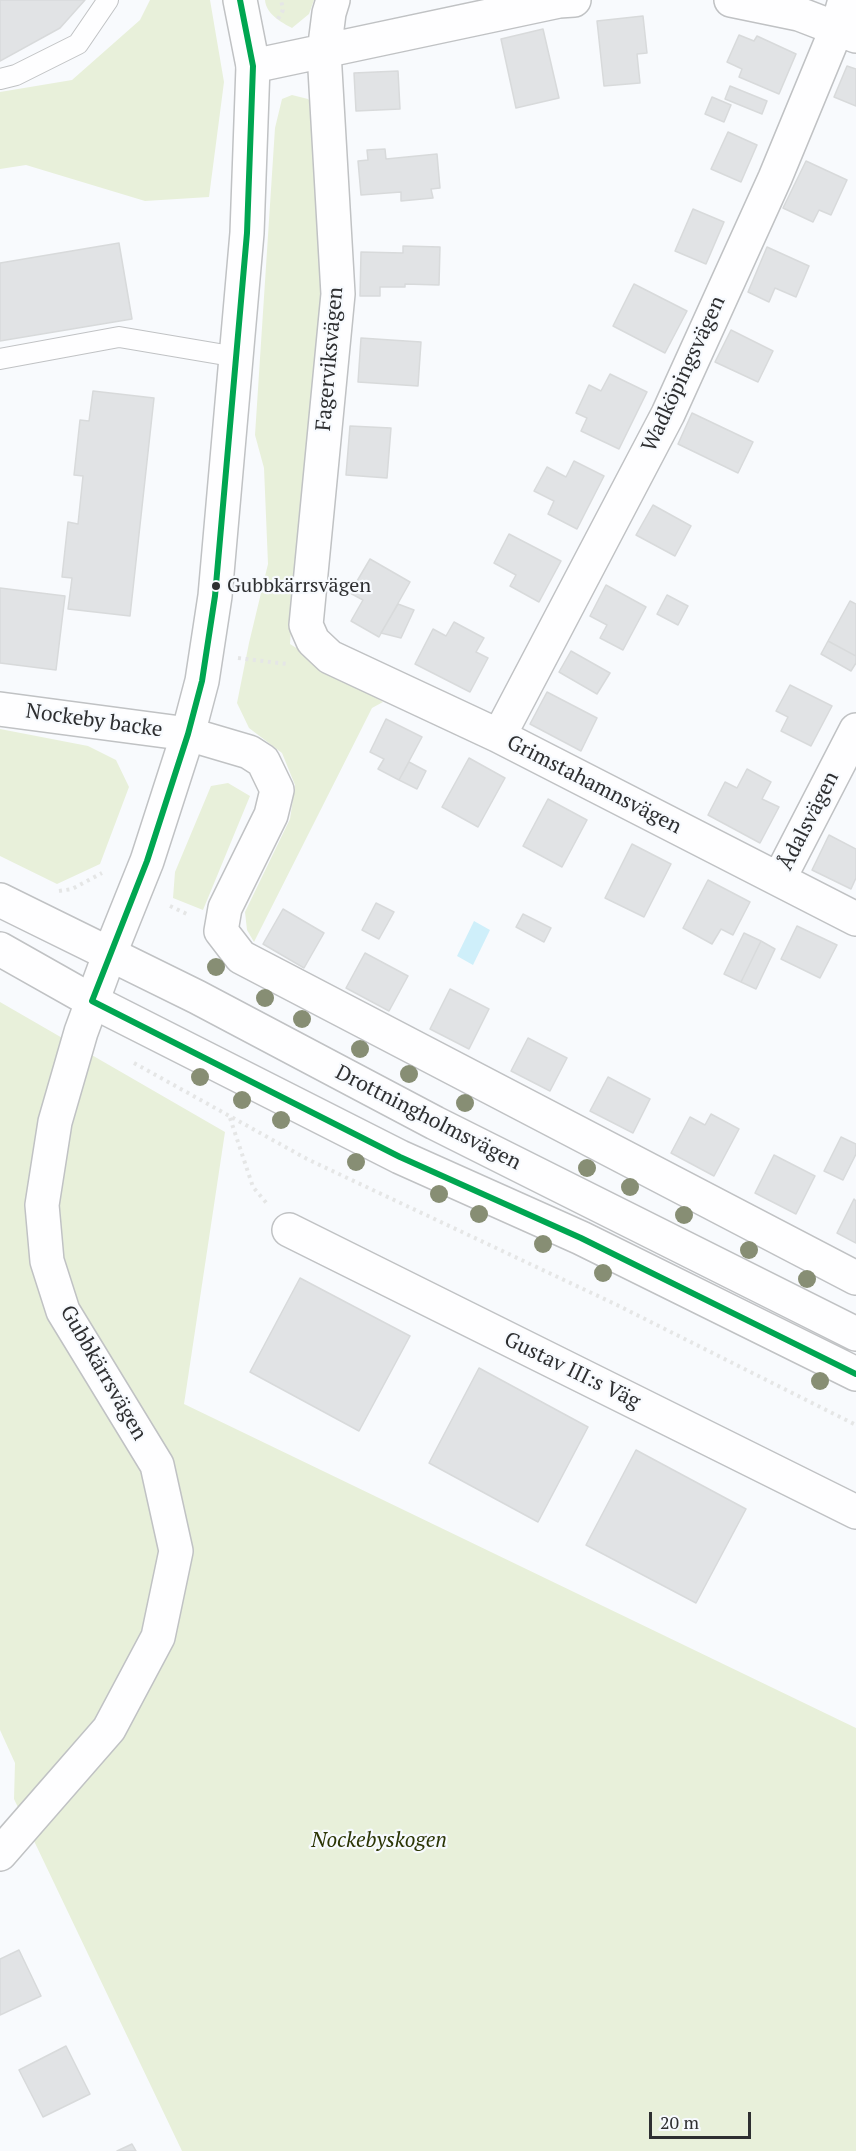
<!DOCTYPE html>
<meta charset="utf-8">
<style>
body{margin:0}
#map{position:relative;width:856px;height:2151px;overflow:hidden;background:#f8fafd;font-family:"PT Serif",serif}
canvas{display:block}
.scale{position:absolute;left:649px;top:2112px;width:102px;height:27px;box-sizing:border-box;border:3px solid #2e2f31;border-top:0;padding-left:8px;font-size:18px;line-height:21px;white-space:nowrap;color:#2e2f31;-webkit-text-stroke:4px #f7fafe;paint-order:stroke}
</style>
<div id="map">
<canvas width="856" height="2151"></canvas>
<div class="scale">20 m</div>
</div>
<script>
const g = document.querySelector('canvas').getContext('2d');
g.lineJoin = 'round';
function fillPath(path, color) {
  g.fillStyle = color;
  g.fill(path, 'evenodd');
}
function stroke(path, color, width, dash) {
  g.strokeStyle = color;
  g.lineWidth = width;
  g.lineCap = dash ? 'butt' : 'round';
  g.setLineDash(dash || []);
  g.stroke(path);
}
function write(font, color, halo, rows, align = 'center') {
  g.font = font + ' "PT Serif",serif';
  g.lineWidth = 4.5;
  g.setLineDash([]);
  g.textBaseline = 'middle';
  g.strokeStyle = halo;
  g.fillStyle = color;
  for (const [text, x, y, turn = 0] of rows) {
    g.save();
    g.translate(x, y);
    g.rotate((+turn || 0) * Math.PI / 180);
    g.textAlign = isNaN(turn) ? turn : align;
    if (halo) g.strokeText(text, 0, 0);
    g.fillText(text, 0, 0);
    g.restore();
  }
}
const green = new Path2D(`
 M150 0H210L224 82 209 197 145 201 26 165 0 169V92L72 80 140 20Z
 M265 0H314L309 14 292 28C281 22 266 14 265 0Z
 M292 95 308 99 315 106 325 289 298 529 290 644 383 702 372 708 254 942 247 930 245 912 290 819 295 785 282 753 249 728 237 703 249 643 268 564 264 468 255 435 275 128 282 99Z
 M0 729 88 746 116 760 129 787 100 864 57 884 0 856Z
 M228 783 250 796 203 910 173 898 175 872 211 786Z
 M0 1002 225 1132 184 1404 856 1728V2151H182L14 1799 15 1763 0 1730Z`);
const water = new Path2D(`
 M474 921 490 930 473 965 457 956Z`);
const building = new Path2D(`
 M0 0H85L60 28 0 61Z
 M643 16 647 53 637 54 640 83 604 86 597 21Z
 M543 29 559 98 516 108 501 39Z
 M739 35 754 41 757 36 796 54 779 94 739 77 742 69 727 62Z
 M847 66 856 69V106L834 97Z
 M398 71 400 109 356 111 354 73Z
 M730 86 767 101 762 114 725 99Z
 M712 97 731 105 724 122 705 114Z
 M728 132 757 145 741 182 711 169Z
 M385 149 386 159 437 154 440 188 431 189 433 198 401 201V192L361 195 358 161 368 160 367 150Z
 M806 161 847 180 831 215 819 210 813 222 783 208Z
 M693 209 724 222 706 264 675 251Z
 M119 243 132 319 0 341V263Z
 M403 246 440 247 439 285 405 284V287H380V296H360L361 252 403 253Z
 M767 247 809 266 796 297 775 288 769 302 748 292Z
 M634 284 687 311 665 353 613 326Z
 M731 330 773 351 758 382 715 362Z
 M361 338 421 342 418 386 358 382Z
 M610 374 647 392 619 449 581 431 587 418 576 413 589 385 601 391Z
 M93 391 154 398 130 616 68 609 72 578 62 577 68 522 78 524 83 476 74 475 80 420 89 421Z
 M692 413 753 442 738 473 678 444Z
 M350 426 391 428 387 478 346 475Z
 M574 461 604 476 577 529 548 514 554 501 534 491 547 467 566 477Z
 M653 505 691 526 675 556 636 535Z
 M509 534 561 561 539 602 510 586 516 575 494 563Z
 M370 559 410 582 379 637 351 621 363 600 350 593Z
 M606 585 646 607 623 650 600 638 607 625 590 616Z
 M0 588 65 596 56 670 0 663Z
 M667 595 688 606 678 625 657 614Z
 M850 601 856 604V656L828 641Z
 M398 604 414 610 401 638 381 633Z
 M454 622 484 638 476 652 488 658 470 692 415 664 433 629 446 636Z
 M828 641 856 656V663L851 671 821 654Z
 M571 651 610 673 597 694 559 672Z
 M790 685 832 706 811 746 781 731 788 717 776 711Z
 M547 692 597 718 581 751 530 724Z
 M386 719 422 737 399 780 378 769 384 759 370 752Z
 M469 758 505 778 478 827 442 807Z
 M409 762 426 771 417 789 399 780Z
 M747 769 771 782 762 799 779 807 760 843 708 815 725 782 737 788Z
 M548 799 587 820 562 867 523 846Z
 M829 835 856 849V878L851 889 812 870Z
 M632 844 671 864 644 917 605 898Z
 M708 880 750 902 733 935 721 929 712 944 683 928Z
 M376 903 394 912 379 939 362 930Z
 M283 909 324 933 304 968 263 944Z
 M523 914 551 928 544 942 516 927Z
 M797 926 837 945 820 978 781 959Z
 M744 933 761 941 741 982 724 974Z
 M761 941 775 949 756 989 741 982Z
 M365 953 408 976 389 1011 346 988Z
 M450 989 489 1009 469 1049 430 1029Z
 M528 1038 567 1058 550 1091 511 1071Z
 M608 1077 650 1099 633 1133 590 1111Z
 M711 1114 739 1129 714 1176 671 1153 690 1117 705 1125Z
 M841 1137 856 1144V1154L843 1180 824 1171Z
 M774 1155 815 1176 796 1214 755 1193Z
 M854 1199 856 1201V1243L837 1233Z
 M300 1278 410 1336 359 1431 250 1372Z
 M479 1368 588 1427 538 1522 429 1463Z
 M636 1450 746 1509 696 1603 586 1545Z
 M19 1950 41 1996 0 2015V1959Z
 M66 2046 90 2094 43 2117 19 2070Z
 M132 2144 136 2151H117Z`);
const path = new Path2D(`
 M278 19 283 10 281 0
 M238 658 287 664
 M59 891 72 889 102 873
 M170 906 189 915
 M134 1063 307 1159 615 1304 856 1425
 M230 1118 253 1187 269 1206`);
const service = new Path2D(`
 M0 79 16 75 78 44 108 0
 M0 359 119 337 237 357`);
const minor = new Path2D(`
 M333 0 329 13 324 52 338 294 306 625 313 641 330 657 499 736 856 919
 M731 0 799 14 856 36
 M253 66 559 1 574 0
 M0 709 188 734 249 752 263 761 277 790 271 815 225 908 221 931 241 957 856 1278
 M499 736 668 414 775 178 837 28 845 0
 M779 879 856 730
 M289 1230 856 1512
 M0 1854 109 1729 158 1637 176 1551 157 1465 63 1311 47 1261 42 1205 55 1122 81 1032 110 953`);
const tertiary = new Path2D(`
 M110 953 147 861 188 734 202 681 215 596 247 233 253 66 240 0`);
const secondary = new Path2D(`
 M0 900 197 997 435 1123 856 1334
 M0 949 92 1001 400 1157 581 1238 856 1374`);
const bus1 = new Path2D(`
 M240 0 253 66 247 233 215 596 202 681 188 734 147 861 92 1001 400 1157 581 1238 856 1374`);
const trees = [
 [216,967],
 [265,998],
 [302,1019],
 [360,1049],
 [409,1074],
 [200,1077],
 [242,1100],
 [465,1103],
 [281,1120],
 [356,1162],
 [587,1168],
 [630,1187],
 [439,1194],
 [479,1214],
 [684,1215],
 [543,1244],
 [749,1250],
 [603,1273],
 [807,1279],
 [820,1381]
];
const markers = [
 [216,586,5,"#2e2f31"]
];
const busNames = [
 ["Gubbkärrsvägen",227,586]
];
const streetNames = [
 ["Fagerviksvägen",330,359,-85],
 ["Wadköpingsvägen",684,374,-65],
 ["Nockeby backe",94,721,8],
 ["Grimstahamnsvägen",594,785,27],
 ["Ådalsvägen",809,821,-63],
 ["Drottningholmsvägen",428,1118,27],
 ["Gustav III:s Väg",572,1371,26],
 ["Gubbkärrsvägen",103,1373,60]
];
const parkNames = [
 ["Nockebyskogen",379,1841]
];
fillPath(green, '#e8f0da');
fillPath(water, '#cfeffa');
fillPath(building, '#e1e3e5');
stroke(building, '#d8dadb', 1.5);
stroke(service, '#c0c2c4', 22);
stroke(minor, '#c0c2c4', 36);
stroke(tertiary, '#c0c2c4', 36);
stroke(secondary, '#c0c2c4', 36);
stroke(path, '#e5e6e6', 4, [3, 4.5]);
stroke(service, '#fefeff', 20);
stroke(minor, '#fefeff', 33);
stroke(tertiary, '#fefeff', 33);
stroke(secondary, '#fefeff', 33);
stroke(bus1, '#00a651', 6);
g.fillStyle = '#878e74';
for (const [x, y] of trees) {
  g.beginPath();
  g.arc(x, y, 9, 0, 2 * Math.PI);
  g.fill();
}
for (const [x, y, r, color] of markers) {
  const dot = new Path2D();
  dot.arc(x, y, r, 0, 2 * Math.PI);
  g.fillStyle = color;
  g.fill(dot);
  stroke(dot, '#f7fafe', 2);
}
write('20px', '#2e2f31', '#f7fafe', busNames, 'left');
write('21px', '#2e2f31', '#f7fafe', streetNames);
write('italic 21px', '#2b3504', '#f7fafe', parkNames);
</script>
